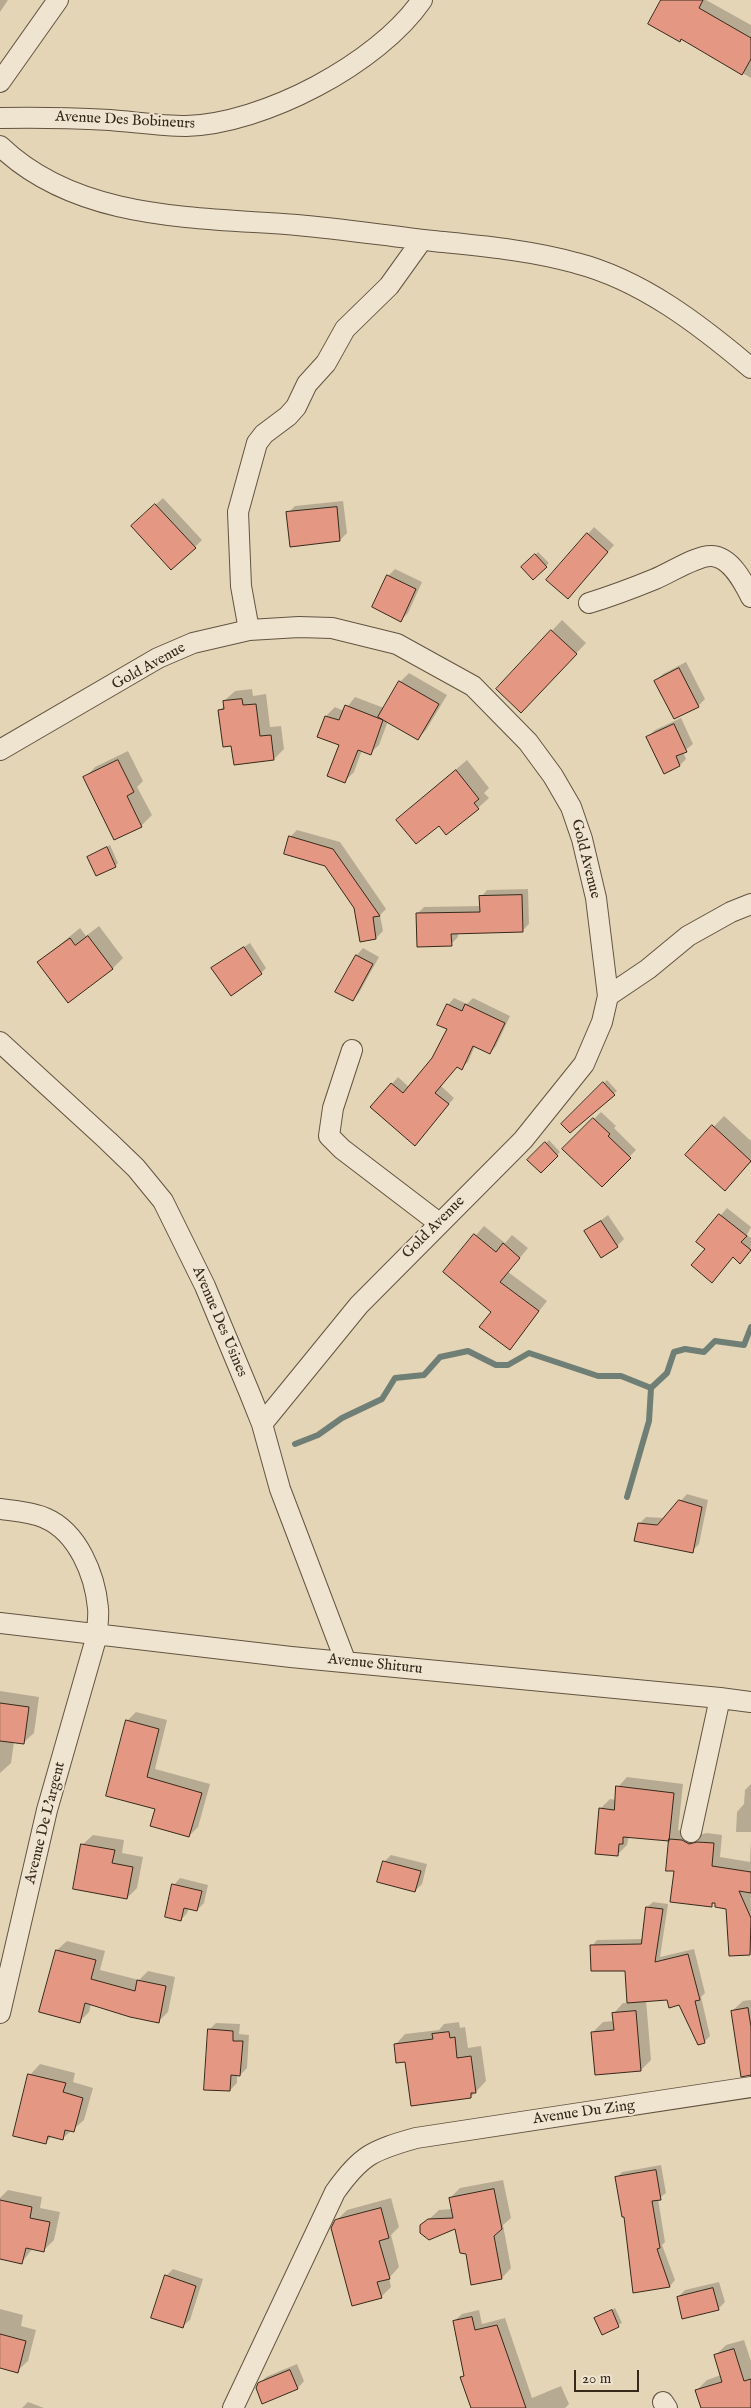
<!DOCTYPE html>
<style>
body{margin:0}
#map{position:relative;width:751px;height:2408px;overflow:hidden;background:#e5d5b7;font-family:"IM FELL English",serif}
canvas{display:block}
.scale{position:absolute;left:574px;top:2370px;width:65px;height:22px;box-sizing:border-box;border:2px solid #37291a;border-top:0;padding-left:6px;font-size:15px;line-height:18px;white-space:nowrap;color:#37291a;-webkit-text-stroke:4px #eee4d0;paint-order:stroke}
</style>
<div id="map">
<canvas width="751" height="2408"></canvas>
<div class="scale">20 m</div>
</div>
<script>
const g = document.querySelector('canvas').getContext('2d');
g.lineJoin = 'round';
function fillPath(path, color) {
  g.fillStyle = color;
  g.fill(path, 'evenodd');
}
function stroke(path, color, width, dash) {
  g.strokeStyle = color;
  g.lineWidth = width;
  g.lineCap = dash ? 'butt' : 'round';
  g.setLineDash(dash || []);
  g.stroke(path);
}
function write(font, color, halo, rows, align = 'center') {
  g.font = font + ' "IM FELL English",serif';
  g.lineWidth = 4;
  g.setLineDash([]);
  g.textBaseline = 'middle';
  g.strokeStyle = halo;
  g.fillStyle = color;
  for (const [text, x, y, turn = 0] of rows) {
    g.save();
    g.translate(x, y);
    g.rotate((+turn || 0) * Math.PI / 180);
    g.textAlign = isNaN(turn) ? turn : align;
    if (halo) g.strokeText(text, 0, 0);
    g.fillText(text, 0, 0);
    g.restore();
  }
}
const shadow = new Path2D(`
 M0 0H8L0 12Z
 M663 0H706L751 25V78L682 38 680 40Z
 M163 498 202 540 195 547 139 520Z
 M343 501 347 533 340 540 291 545 288 513 295 506Z
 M594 527 614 545 574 591 588 534Z
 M538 552 549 563 533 578 523 567Z
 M395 569 422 582 408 613 401 620 373 607 388 576Z
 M562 620 586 643 532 701 497 689Z
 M686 662 705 699 698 706 656 681 663 674Z
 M409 673 447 695 426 730 417 739 388 721 379 745 370 753 362 750 354 772 345 781 340 744 319 737 326 716 335 707 344 711 355 697 384 708 400 682Z
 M252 689 253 696 266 694 270 727 281 726 284 749 274 759 233 744 220 710 225 705 224 701 235 691Z
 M681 718 693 744 683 752 686 759 680 765 648 737 655 730Z
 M128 751 143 781 137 787 152 815 141 826 115 838 85 778 95 767Z
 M467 760 489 788 484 793 489 798 478 808 447 833 439 824 408 810Z
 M297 830 340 842 386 909 380 915 383 931 376 938 326 865 290 837Z
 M110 845 118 863 115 866 88 857Z
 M528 889 529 924 522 931 458 933V937L451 944 417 914 424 907 481 906V897L487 890Z
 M99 926 123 958 113 968 68 1001 39 962 80 928 86 936Z
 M250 943 266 968 261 973 213 968Z
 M363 948 379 957 359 993 352 1000 357 955Z
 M454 998 467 1004 473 998 510 1016 496 1046 490 1053 475 1046 468 1062 461 1068 457 1066 441 1086 454 1098 421 1138 392 1084 398 1077 410 1088 433 1059 448 1029V1005Z
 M607 1080 617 1091 570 1131 563 1124Z
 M601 1112 616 1126 614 1128 636 1150 602 1185 564 1149Z
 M724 1116 751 1141V1162L735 1179 687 1155Z
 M549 1140 560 1152 541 1172 529 1160Z
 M727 1208 751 1227 747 1235 751 1238V1250L747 1255 733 1256 706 1249 698 1242Z
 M608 1215 624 1239 617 1246 585 1232Z
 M484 1226 505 1243 512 1235 528 1248 508 1272 547 1301 510 1349 493 1312 444 1272Z
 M687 1494 708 1500 699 1544 692 1551 639 1524 646 1517 665 1518Z
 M0 1691 39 1697 34 1733 23 1743 14 1742 11 1763 0 1773Z
 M136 1712 167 1720 155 1769 210 1784 198 1827 189 1836 157 1808 127 1721Z
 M627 1777 683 1784 678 1830 692 1832 698 1835 707 1833 722 1835 720 1857 750 1862 751 1838V1954L730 1955 728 1908 716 1901 711 1906 675 1870H667L670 1838 668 1840 629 1836 627 1845 617 1855 600 1809 610 1799 616 1800 618 1787Z
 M751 1784V1832H736L737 1812 744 1804 745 1790Z
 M93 1835 124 1840 122 1853 143 1857 137 1888 127 1898 82 1845Z
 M391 1855 427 1864 422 1884 415 1891 384 1862Z
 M180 1878 208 1885 204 1903 197 1910 189 1908 187 1913 181 1920 174 1885Z
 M653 1902 668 1904 660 1957 694 1949 705 1993 701 1997 710 2036 704 2042 680 2004 668 1998 646 2000 651 2060 641 2070 592 2033 603 2022 614 2021 613 2014 623 2003H628L626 1969 592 1946 597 1940 643 1939 647 1907Z
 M67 1941 105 1951 100 1970 139 1980 148 1971 175 1977 168 2012 158 2022 91 2004 89 2012 79 2022 41 2011 57 1950Z
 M751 2000V2047L732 2011 743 2001Z
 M459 2022 460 2028 465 2027 468 2048 481 2046 486 2081 471 2097 406 2060 395 2045 405 2034 439 2030 444 2024Z
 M216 2023 240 2024 239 2034 249 2035 247 2068 240 2075 237 2074V2083L230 2090 209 2030Z
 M40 2064 75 2073 73 2082 93 2088 84 2120 63 2138 52 2136 45 2143 30 2075Z
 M661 2165 666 2193 658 2199 665 2242 662 2245 675 2280 670 2286 626 2216 617 2177 622 2172Z
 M503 2180 511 2218 503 2225 511 2268 502 2278 467 2252 456 2228 422 2226 439 2210 452 2209 450 2198 460 2188Z
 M8 2190 42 2197 40 2208 60 2212 54 2240 44 2250 33 2248 22 2262 0 2258V2198Z
 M391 2198 399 2227 391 2235 399 2267 389 2278 391 2287 381 2297 336 2221 347 2210Z
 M173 2269 203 2279 190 2320 183 2326 166 2276Z
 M719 2282 725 2302 718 2309 678 2297 685 2290Z
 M615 2308 622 2323 602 2333 596 2318Z
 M0 2309 23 2315 21 2326 36 2330 28 2361 17 2371 0 2367Z
 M479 2310 482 2324 505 2318 532 2398 561 2386 569 2404 565 2408H507L462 2378 465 2374 454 2321 462 2314Z
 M744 2340 751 2361V2408H702L697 2390 707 2380 721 2375 715 2356 726 2345Z
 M297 2364 304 2381 298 2388 259 2384 266 2377Z
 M28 2402 44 2408H22Z`);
const stream = new Path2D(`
 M295 1444 318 1435 342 1418 382 1399 395 1378 424 1375 440 1357 468 1351 496 1365H508L529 1353 598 1376H621L651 1388 667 1373 674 1352 685 1349 704 1352 715 1341 744 1345 751 1327
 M627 1497 649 1421 651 1388`);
const building = new Path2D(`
 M661 0H703L699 8 751 38V59L742 75 681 39 680 42 648 24Z
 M155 504 196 548 171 570 131 526Z
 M337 507 340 541 290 547 286 512Z
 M587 533 608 552 568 599 546 580Z
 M535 554 547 567 533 580 521 567Z
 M387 575 416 589 401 622 372 607Z
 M551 630 577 654 521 713 496 689Z
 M679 668 699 707 674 719 654 681Z
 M399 681 439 704 418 740 383 720 371 755 358 750 345 783 327 776 339 745 317 737 325 716 339 720 345 705 383 720 378 717Z
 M242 699 243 705 256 704 260 736 271 735 274 760 234 765 231 746 223 747 218 710 224 709 223 701Z
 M674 724 687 752 676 756 680 766 664 774 646 737Z
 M118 760 134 792 127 796 142 827 114 840 83 777Z
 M456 770 479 799 474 803 479 809 446 835 439 826 416 844 396 820Z
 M289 836 333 849 380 916 373 917 376 939 360 942 354 908 325 866 284 854Z
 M107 847 116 867 96 876 87 857Z
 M522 895 523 932 451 934 452 946 417 947 416 913 480 912 479 896Z
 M88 936 113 969 68 1003 37 962 70 938 75 945Z
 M244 947 262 974 231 996 211 968Z
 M356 955 373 964 353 1001 335 992Z
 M447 1004 462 1011 465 1004 505 1023 490 1054 473 1046 462 1070 457 1067 435 1093 449 1104 415 1146 370 1107 391 1083 403 1093 432 1058 447 1029 437 1025Z
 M603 1082 615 1095 570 1133 561 1124Z
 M593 1118 610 1134 608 1136 631 1158 602 1187 562 1149Z
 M712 1125 751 1161 725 1191 685 1155Z
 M545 1142 558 1156 541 1173 527 1160Z
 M719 1214 747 1236 741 1242 751 1250 740 1264 733 1257 712 1283 691 1265 705 1249 696 1242Z
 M601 1221 618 1247 601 1258 584 1231Z
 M474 1234 496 1252 503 1243 520 1258 500 1282 539 1311 510 1350 479 1327 491 1312 443 1272Z
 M679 1500 702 1507 693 1553 634 1541 638 1523 657 1525Z
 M0 1703 29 1707 24 1744 0 1741Z
 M126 1720 159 1729 147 1777 202 1793 189 1837 150 1826 155 1809 106 1796Z
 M616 1786 674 1793 669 1841 623 1837V1844H619L618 1856 595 1854 599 1808 614 1810Z
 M669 1839 682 1840 689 1844 697 1842 714 1843 712 1866 751 1872V1893L739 1891 751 1918 750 1955 729 1956 726 1909 715 1907V1903H712V1907L670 1902 674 1871H666Z
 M81 1844 115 1850 112 1863 133 1867 127 1899 73 1889Z
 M383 1861 421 1871 415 1892 377 1882Z
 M172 1884 202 1891 197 1911 184 1908 181 1921 165 1917Z
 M646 1907 663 1909 655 1962 688 1954 700 2000 695 2001 705 2043 698 2045 679 2005 669 2008 667 2000 627 2003 625 1971H591L590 1945 641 1944Z
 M56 1950 96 1960 91 1979 135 1991 137 1980 166 1986 159 2023 130 2017 85 2003 80 2023 39 2012Z
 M748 2008 751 2027V2075L741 2077 731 2011Z
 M636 2011 641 2071 595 2075 591 2032 614 2030 612 2013Z
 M208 2029 233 2031V2041H243L240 2076 231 2075 230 2091 204 2090Z
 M449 2032 450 2038 455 2037 457 2058 471 2056 476 2093H471V2098L411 2106 405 2062 396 2063 394 2044 433 2039 432 2034Z
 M28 2074 66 2083 63 2092 83 2098 74 2132 65 2130 63 2140 48 2136 46 2144 13 2136Z
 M656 2170 661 2200 652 2201 660 2248 657 2249 670 2287 633 2293 624 2217H622L615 2177Z
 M494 2189 502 2229 494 2236 502 2279 471 2285 466 2254 460 2253 455 2229 429 2240 420 2233V2225L428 2219 453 2218 449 2198Z
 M0 2200 32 2207 30 2218 50 2222 44 2252 26 2248 22 2264 0 2259Z
 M381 2208 389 2238 379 2241 390 2279 377 2282 382 2298 352 2306 331 2228 335 2220Z
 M165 2275 196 2286 183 2328 151 2318Z
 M713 2288 719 2310 682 2319 677 2297Z
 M612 2310 619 2327 602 2335 594 2318Z
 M472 2317 475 2330 497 2325 526 2408H471L460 2377 464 2376 453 2321Z
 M0 2334 26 2341 18 2373 0 2368Z
 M734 2349 744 2381 751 2379V2408H701L695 2390 722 2382 714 2355Z
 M290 2370 298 2389 262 2404 256 2388 258 2383Z`);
const minor = new Path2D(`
 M0 82 58 0
 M0 118C37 117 73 118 110 120 135 122 161 126 186 126 263 124 378 64 422 0
 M0 146C78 221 196 217 297 225 342 229 388 236 433 241 481 246 530 250 576 263 642 280 700 325 751 368
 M589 603C612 596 633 588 655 579 670 573 697 555 712 556 731 557 744 583 751 597
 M249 630 241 586 238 512 257 443 264 434 288 416 296 407 307 384 326 363 345 329 389 286 422 240
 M0 750 158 658 193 643 249 630 299 627 332 628 397 644 473 686 528 742 553 776 571 807 582 839 596 898 608 996 602 1022 584 1064 523 1140 359 1305 262 1424
 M608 996 648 969 688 936 731 912 751 904
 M0 1042 108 1141 136 1168 163 1201 205 1286 250 1394 262 1424 280 1489 345 1660
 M352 1050 333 1108 329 1136 342 1149 439 1223
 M0 1509C14 1511 32 1512 45 1518 78 1532 95 1575 98 1608 99 1616 97 1626 97 1635L47 1810 0 2013
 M0 1623 291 1657 720 1698 751 1702
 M691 1832 720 1698
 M663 2402 667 2408
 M233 2408 335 2192C361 2155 373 2150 416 2138L751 2087`);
const streetNames = [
 ["Avenue Des Bobineurs",125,121,3],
 ["Gold Avenue",149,667,-29],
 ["Gold Avenue",585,859,76],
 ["Gold Avenue",434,1228,-45],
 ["Avenue Des Usines",219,1322,67],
 ["Avenue Shituru",375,1665,6],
 ["Avenue De L'argent",46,1823,-76],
 ["Avenue Du Zing",584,2113,-8]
];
fillPath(shadow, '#0003');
stroke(stream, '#707f76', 6);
fillPath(building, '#e49782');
stroke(building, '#37291a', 1);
stroke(minor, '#625441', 22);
stroke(minor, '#eee4d0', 20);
write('15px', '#37291a', '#eee4d0', streetNames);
</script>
